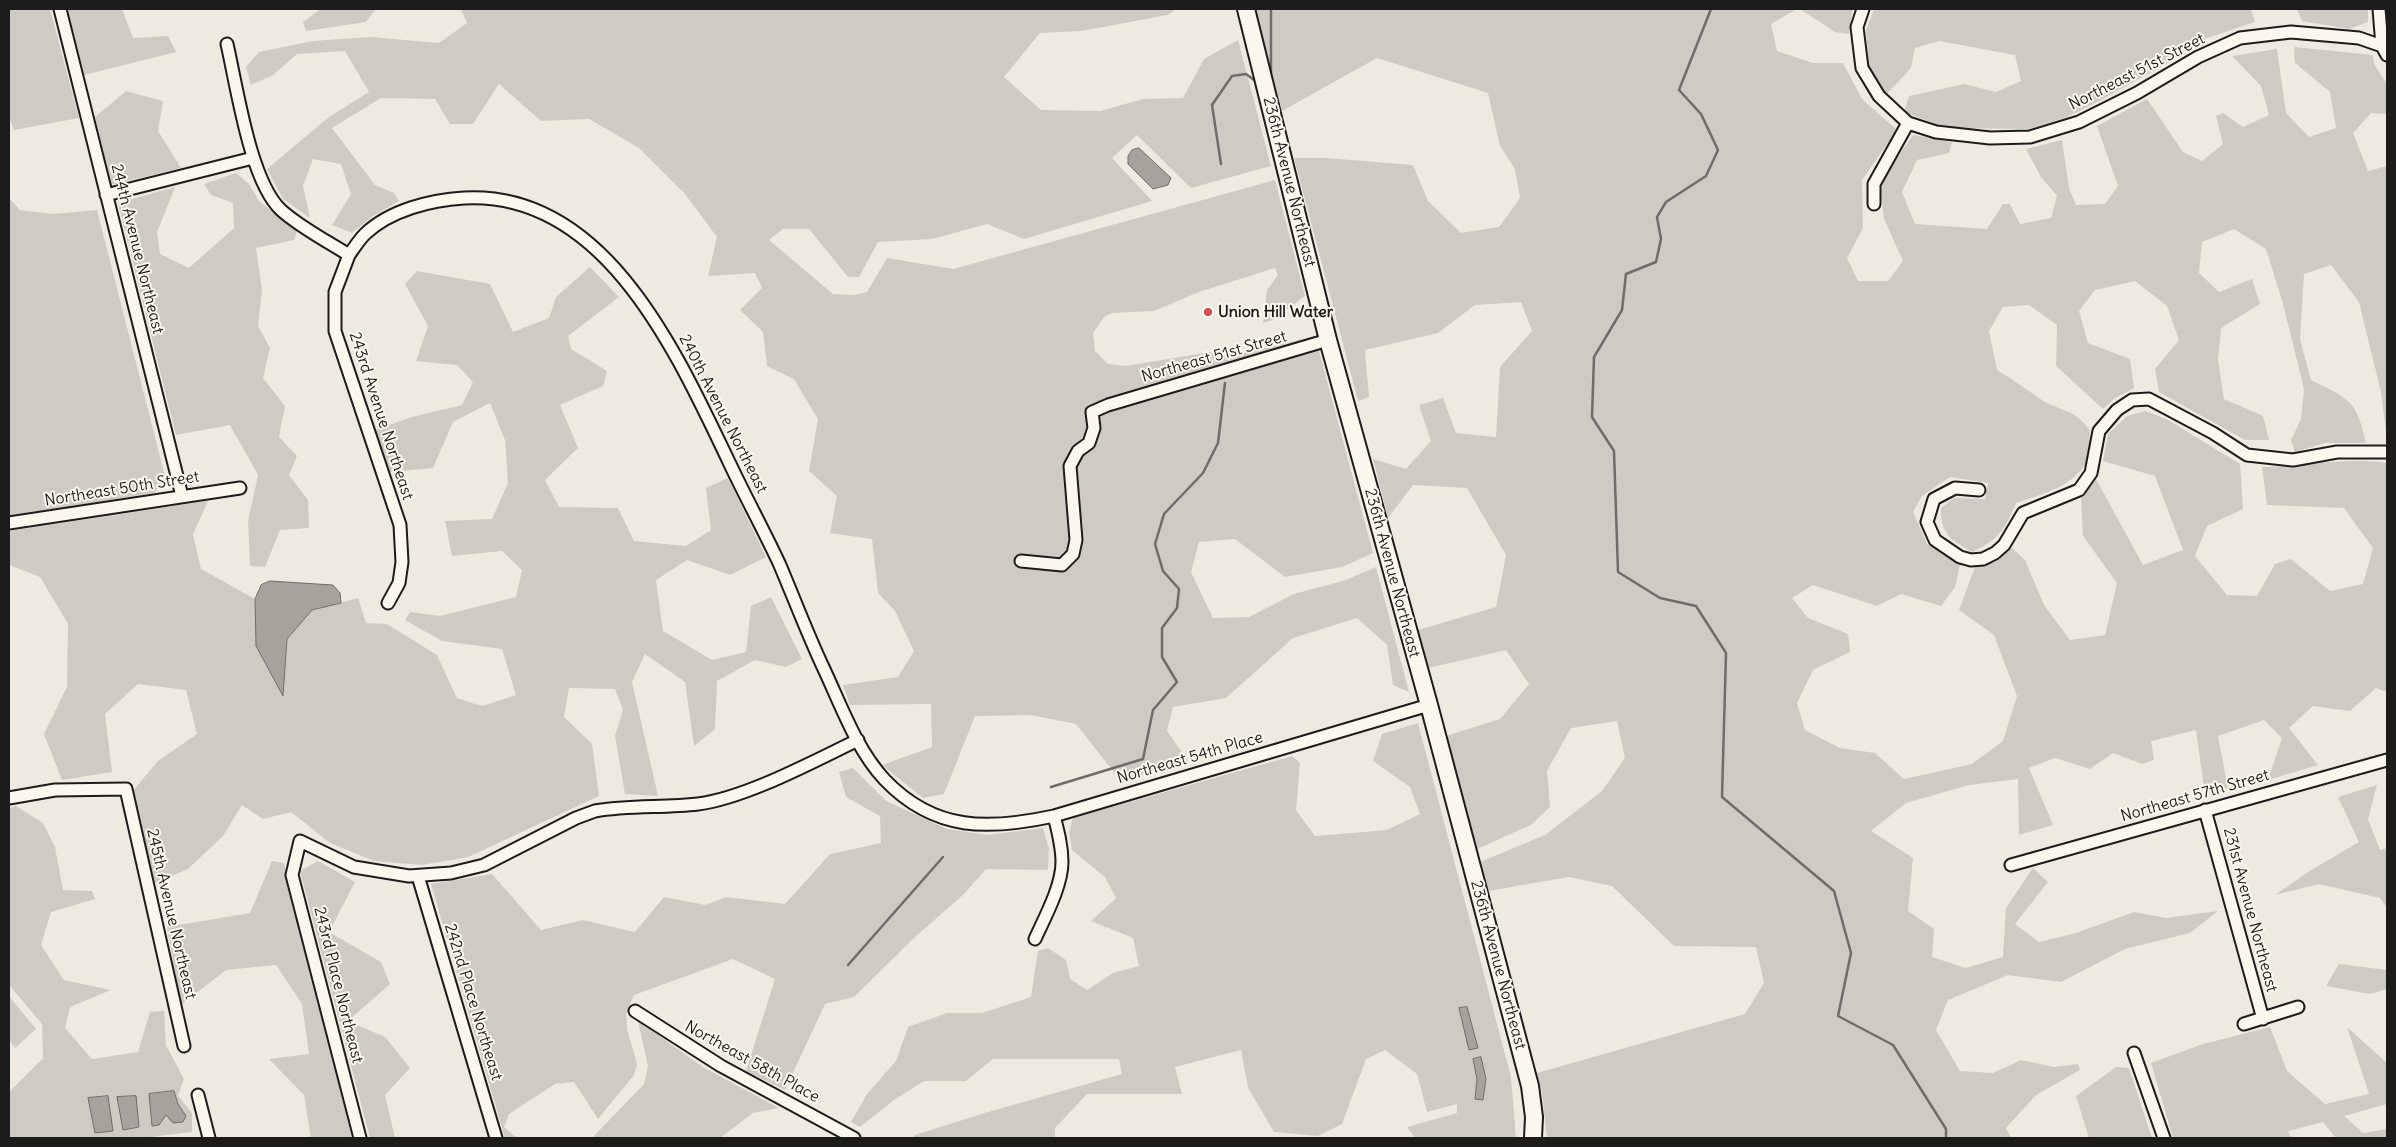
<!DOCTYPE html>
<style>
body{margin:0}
#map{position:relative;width:2396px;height:1147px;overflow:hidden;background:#eeeadf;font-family:Delius,sans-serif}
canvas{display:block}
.frame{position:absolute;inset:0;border:10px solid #1c1c1c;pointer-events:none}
</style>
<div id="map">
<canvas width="2396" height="1147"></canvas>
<div class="frame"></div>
</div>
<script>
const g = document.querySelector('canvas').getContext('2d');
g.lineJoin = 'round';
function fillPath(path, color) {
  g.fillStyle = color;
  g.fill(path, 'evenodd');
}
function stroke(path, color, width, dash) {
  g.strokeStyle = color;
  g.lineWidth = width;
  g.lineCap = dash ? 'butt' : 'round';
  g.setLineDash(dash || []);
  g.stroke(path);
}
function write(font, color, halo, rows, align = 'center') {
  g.font = font + ' Delius,sans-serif';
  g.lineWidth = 4;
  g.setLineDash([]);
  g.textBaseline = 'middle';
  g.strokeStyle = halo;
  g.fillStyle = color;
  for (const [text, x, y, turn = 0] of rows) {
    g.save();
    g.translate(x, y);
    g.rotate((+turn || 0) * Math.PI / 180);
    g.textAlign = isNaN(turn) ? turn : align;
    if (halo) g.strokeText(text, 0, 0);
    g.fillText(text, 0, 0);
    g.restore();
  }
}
const green = new Path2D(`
 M9 9H50L79 118 14 130 9 117Z
 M67 9H122L133 38 168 36 176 52 84 75Z
 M321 9H376L366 22 306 31 303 22Z
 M461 9H1176L1168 15 1081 31 1040 33 1004 77 1041 110 1100 111 1143 99 1183 98 1204 59 1238 40 1271 166 1191 188 1137 135 1112 158 1152 201 1024 239 987 224 932 239 878 242 859 277H848L809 229H783L769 240 833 294 854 295 867 292 887 258 953 269 1275 180 1305 296 1273 320 1263 323 1267 290 1278 275 1275 268 1199 292 1154 311 1112 313 1104 317 1093 333 1095 351 1108 364 1126 366 1210 352 1236 355 1315 336 1373 553 1342 567 1285 577 1235 539 1199 542 1191 572 1213 618 1249 617 1294 594 1346 580 1376 567 1409 692 1393 685 1387 645 1357 618 1293 638 1226 698 1173 707 1167 731 1189 762 1121 781 1076 724 1031 715 975 716 944 794 923 798 882 765 932 747 931 704 850 705 843 685 898 677 914 651 895 611 878 593 872 539 830 533 837 496 809 471 818 419 794 379 767 366 763 332 740 310 762 288 755 273 708 276 717 237 685 194 639 148 589 119 541 121 499 84 473 124H450L435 99 381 98 332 128 375 185 394 193 399 201 373 216 352 233 332 225 351 194 341 164 313 159 303 186 310 218 283 199 267 169 329 117 369 92 345 51 297 54 273 75 251 85 246 67 259 52 313 41 371 37 439 43 467 23Z
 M1255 9H1797L1771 24 1777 51 1813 63H1843L1862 99 1897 130 1862 180 1863 228 1847 258 1858 281H1888L1903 261 1884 219 1880 182 1913 135 1952 142 1949 153 1917 160 1902 192 1915 224 1987 229 2003 204H2010L2020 224 2051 218 2057 196 2041 177 2026 149 2062 140 2069 188 2076 205 2105 204 2118 186 2097 126 2147 99 2183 152 2202 161 2223 144 2216 116 2223 113 2243 127 2269 115 2261 86 2232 56 2277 49 2286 113 2309 137 2336 128 2330 92 2295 63 2294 47 2373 55 2374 64 2387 84V114L2371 113 2353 133 2368 171 2387 166V440L2381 392 2359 302 2331 265 2304 274 2300 339 2311 380C2349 399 2357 400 2366 443H2325L2295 452 2291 440 2301 419 2304 389 2283 304 2266 249 2234 229 2202 242 2199 273 2219 292 2252 279 2260 304 2221 328 2218 360 2224 399 2263 416 2269 440H2245L2159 392 2155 369 2179 340 2167 306 2135 281 2095 290 2079 311 2088 343 2130 359 2134 388 2115 398 2103 409 2056 366 2057 325 2029 305 2003 307 1989 331 1997 370C2012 379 2025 388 2039 398 2059 412 2074 407 2090 431 2089 441 2089 457 2084 466 2069 488 2040 495 2016 503 2004 530 2000 539 1972 552 1951 540 1941 535 1941 508L1954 498 1985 499 1988 483 1950 477 1922 496 1913 512 1927 544 1960 565 1955 587 1941 606 1901 594 1877 606 1813 585 1792 598 1808 618 1848 634 1850 652 1813 670 1797 703 1805 730 1840 748 1875 753 1904 779 1972 764 2003 741 2017 696 1994 635 1959 610 1975 567 1996 562 2012 548 2025 560 2044 605 2070 640 2105 635 2117 583 2083 536 2081 499 2096 479 2143 565 2183 550 2155 476 2103 461 2108 434 2127 416 2146 411 2168 420 2240 464 2243 509 2207 526 2195 556 2227 595 2257 596 2275 564 2291 559 2330 591 2363 584 2373 548 2344 508 2267 505 2262 467C2304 467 2345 457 2387 463V692L2376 688 2350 711 2313 706 2289 728 2318 765 2268 780 2282 738 2264 720 2218 736 2228 789 2205 795 2196 730 2151 741 2154 760 2142 764 2113 753 2090 769 2055 758 2029 768 2053 825 2019 835 2018 779 1969 785 1906 803 1871 831 1913 858 1908 911 1934 929 1932 957 1966 968 2003 957 2006 908 2033 868 2048 882 2015 924 2039 942 2076 933 2134 912 2166 918 2218 911 2190 933 2125 949 2061 982 2008 975 1948 1000 1936 1030 1960 1071 1993 1073 2021 1060 2054 1067 2078 1064 2080 1070 2036 1095 2006 1128 2011 1138H1547L1542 1094 1537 1073 1745 1014 1764 983 1756 947 1674 946 1612 886 1569 877 1488 891 1480 862 1545 835 1602 791 1625 758 1617 721 1571 728 1547 771 1550 807 1531 825 1477 849 1446 736 1500 719 1529 684 1506 650 1428 668 1418 630 1496 607 1506 555 1467 488 1413 485 1388 518 1373 459 1406 469 1431 441 1419 405 1443 398 1456 433 1496 437 1500 367 1532 331 1521 302 1475 305 1438 333 1365 350 1369 397 1358 401 1294 158H1326L1413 165 1428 201 1461 233 1499 227 1520 198 1515 169 1500 146 1488 93 1377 58 1282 111Z
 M1800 9H1852L1849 34 1835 32Z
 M1874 9H2251L2255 22 2198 41 2170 62 2099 101 2067 117 2029 129 1947 128 1904 112 1909 96 1964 84 1996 92 2021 81 2015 55 1939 41 1915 48 1911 68 1886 95 1869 68 1866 30Z
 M2297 9H2368V22L2349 29 2302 21Z
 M126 91 163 101 158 131 181 168 111 185 95 117Z
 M236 173 249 184 259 201 297 231 294 240 256 248 262 290 258 326 270 348 263 378 285 406 279 437 297 456 289 475 308 500 309 528 280 530 265 567 250 566 248 521 258 475 230 425 176 435 118 203 175 187 157 232 160 254 189 268 234 228 233 203 211 195 204 184Z
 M9 198 20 210 52 214 97 210 166 480 154 493 9 516Z
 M590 267 619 297 568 336 571 349 607 371 603 386 560 405 578 448 545 480 559 507 618 508 634 541 686 546 711 530 706 488 728 478 766 557 730 575 687 560 656 580 663 631 712 660 746 652 751 606 771 597 802 659 786 667 755 660 717 681 715 729 694 746 685 682 645 654 632 682 658 796 625 794 615 736 623 710 615 689 569 688 564 717 592 744 599 796 468 857 422 865 374 861 330 843 291 812 263 819 242 805 223 836 188 869 154 883 132 792 158 761 197 734 186 690 138 684 105 714 112 772 62 780 44 734 67 687 68 624 40 577 9 565V531L208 501 193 534 201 569 255 599 256 646 283 695 287 639 312 610 358 598 366 623 387 624 437 655 457 698 482 706 516 695 502 649 442 641 405 620 410 612 440 616 516 597 522 570 502 551 452 556 445 521 492 519 508 483 505 440 490 403 453 422 433 468 390 472 375 430 412 417 462 405 473 382 457 365 416 361 428 326 405 284 417 271 490 284 513 332 549 318 556 297Z
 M1418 723 1511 1077 1516 1138H1415L1407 1127 1457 1113V1104L1427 1112 1417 1074 1385 1050 1366 1059 1342 1124 1318 1136 1274 1132 1248 1088 1241 1050 1175 1067 1182 1094H1087L1055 1128V1138H912L915 1135 988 1112 1122 1074 1119 1059H993L966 1081H924L894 1100 860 1127 851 1122 867 1094 896 1061 908 1027 947 1013H982L1031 997 1038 951 1048 948 1066 960 1070 979 1087 990 1113 973 1139 966 1133 938 1091 921 1116 898 1105 877 1072 850 1069 832 1073 818 1292 756 1300 763 1296 810 1315 836 1387 830 1420 814 1410 787 1373 761 1382 734Z
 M853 768 886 801 947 829 988 835 1043 828 1049 849 1048 870 986 869 964 894 915 937 854 997 825 1004 785 1090 746 1071 775 979 733 959 634 995 626 1013 627 1029 637 1064 634 1075 598 1119 574 1082 555 1084 509 1114 504 1127 517 1138H505L431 884 492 874 541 930 583 920 635 932 664 897 705 905 726 897 785 904 830 854 881 843 880 816 846 797 839 772Z
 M2377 785 2368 819 2380 850 2387 848V908L2380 898 2319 884 2275 895 2308 872 2359 842 2338 797Z
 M16 806 43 823 55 847 63 890 92 891 95 899 51 912 41 945 64 980 111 990 70 1007 65 1028 92 1059 138 1052 150 1012 164 1011 166 1045 184 1079 178 1096 192 1113V1132L143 1138H9V1092L43 1058 42 1024 9 985V808Z
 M272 861 284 863 352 1138H311L304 1095 269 1059 309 1054 302 1004 276 965 226 970 181 1005 167 927 250 913Z
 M318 861 355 882 329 932 381 962 390 984 348 1021 385 1037 410 1068 385 1095 395 1138H370L300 871Z
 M2339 964 2387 970V989L2370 994 2326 986Z
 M9 996 36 1029 15 1048 9 1040Z
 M638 1021 703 1067 779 1108 753 1113 720 1138H592L644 1084 648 1066Z
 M2270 1027 2287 1071 2325 1104 2369 1094 2347 1027 2387 1063V1104L2344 1116 2363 1133 2387 1129V1138H2336L2323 1122 2288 1131 2291 1138H2173L2151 1063 2203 1044Z
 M2116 1067 2129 1068 2152 1138H2089L2076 1096Z`);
const water = new Path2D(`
 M1139 148 1171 178 1168 185 1153 189 1128 164V156L1132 150Z
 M270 581 333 585 340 593 341 603 312 610 287 639 283 696 256 646 255 599 261 585Z
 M1467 1007 1478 1048 1469 1050 1459 1008Z
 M1481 1057 1486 1079 1483 1100 1475 1099 1477 1079 1473 1059Z
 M174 1091 178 1104 186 1116 183 1122 173 1123 166 1115 159 1125 152 1126 149 1094Z
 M108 1096 113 1131 95 1133 88 1098Z
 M136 1096 139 1127 123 1130 117 1097Z`);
const stream = new Path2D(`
 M1271 9V76
 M1711 9 1679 90 1701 114 1718 150 1706 176 1666 202 1657 217 1661 239 1656 262 1626 274 1622 310 1594 357 1592 417 1614 451 1618 572 1660 598 1696 606 1726 653 1722 797 1834 891 1851 953 1838 1016 1893 1045 1946 1129V1138
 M1221 164 1212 105 1232 76 1246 74 1254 80
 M1051 787 1143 759 1153 710 1177 682 1162 657V628L1177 608 1179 589 1163 571 1155 544 1164 514 1203 473 1218 443 1225 383
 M848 965 943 857`);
const street = new Path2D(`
 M60 9 182 496
 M1863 9 1857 27 1862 68 1879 96 1908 123 1936 132 1990 138 2030 137 2079 122 2137 93 2198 57 2240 38 2291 32 2359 38 2382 46
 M2379 9 2382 46 2387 55
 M227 44C237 87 250 181 281 210 301 228 327 241 349 255L335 292V331L400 525 402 562 399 583 388 603
 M106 195 253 158
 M1874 204V184L1908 123
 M349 255C354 248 359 240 365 234 390 210 431 200 464 198 606 190 678 356 729 462 745 496 763 529 779 563 794 598 807 633 823 667 841 705 856 749 885 780 935 832 989 830 1054 816L1429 705
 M1979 490 1955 488 1934 499 1927 522 1935 540 1960 557 1971 560 1983 559 1995 553 2004 545 2023 513 2079 490 2091 473 2099 431 2117 410 2132 400 2149 399 2213 433 2247 455 2293 460 2337 452H2387
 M9 523 240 488
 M1021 561 1062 565 1073 554 1076 540 1070 466 1078 451 1089 443 1094 428 1092 412 1108 405 1328 340
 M9 798 55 790 126 789 184 1046
 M2205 810 2263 1019
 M2011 865 2387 760
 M418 876 496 1138
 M1035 939C1045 917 1062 886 1062 862 1062 846 1058 831 1054 816
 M635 1011 721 1066 854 1138
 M2244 1024 2298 1007
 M2134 1053 2164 1138
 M198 1095 209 1138
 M360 1138 292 875 300 841 354 867 409 876 451 873 484 865 576 818 595 811C629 805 664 808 698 804 746 798 814 761 858 740`);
const secondary = new Path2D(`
 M1246 9 1328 340 1429 705 1530 1086 1534 1117 1533 1138`);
const markers = [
 [1208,312,5,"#d1495b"]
];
const streetNames = [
 ["Northeast 51st Street",2137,72,-27],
 ["236th Avenue Northeast",1289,182,76],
 ["244th Avenue Northeast",137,249,76],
 ["Northeast 51st Street",1214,357,-16],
 ["240th Avenue Northeast",723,414,63],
 ["243rd Avenue Northeast",381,416,72],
 ["Northeast 50th Street",122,489,-9],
 ["236th Avenue Northeast",1392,573,75],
 ["Northeast 54th Place",1190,758,-16],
 ["Northeast 57th Street",2195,796,-16],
 ["231st Avenue Northeast",2250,910,75],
 ["245th Avenue Northeast",171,914,77],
 ["236th Avenue Northeast",1498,965,75],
 ["243rd Place Northeast",338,985,76],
 ["242nd Place Northeast",473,1002,73],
 ["Northeast 58th Place",752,1062,29]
];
const poiNames = [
 ["Union Hill Water",1218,312]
];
fillPath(green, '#ceccc2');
fillPath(water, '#a6a39d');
stroke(water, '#6f6d69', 1);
stroke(stream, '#6f6d69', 2.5);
stroke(street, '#1c1c1c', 15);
stroke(secondary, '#1c1c1c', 20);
stroke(street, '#fbf7ec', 11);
stroke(secondary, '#fbf7ec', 16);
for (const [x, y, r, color] of markers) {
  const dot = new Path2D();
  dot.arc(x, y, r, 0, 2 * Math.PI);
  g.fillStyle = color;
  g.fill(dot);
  stroke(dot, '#fbf7ec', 2);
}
write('16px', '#1c1c1c', '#fbf7ec', streetNames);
write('bold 16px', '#1c1c1c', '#fbf7ec', poiNames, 'left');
</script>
